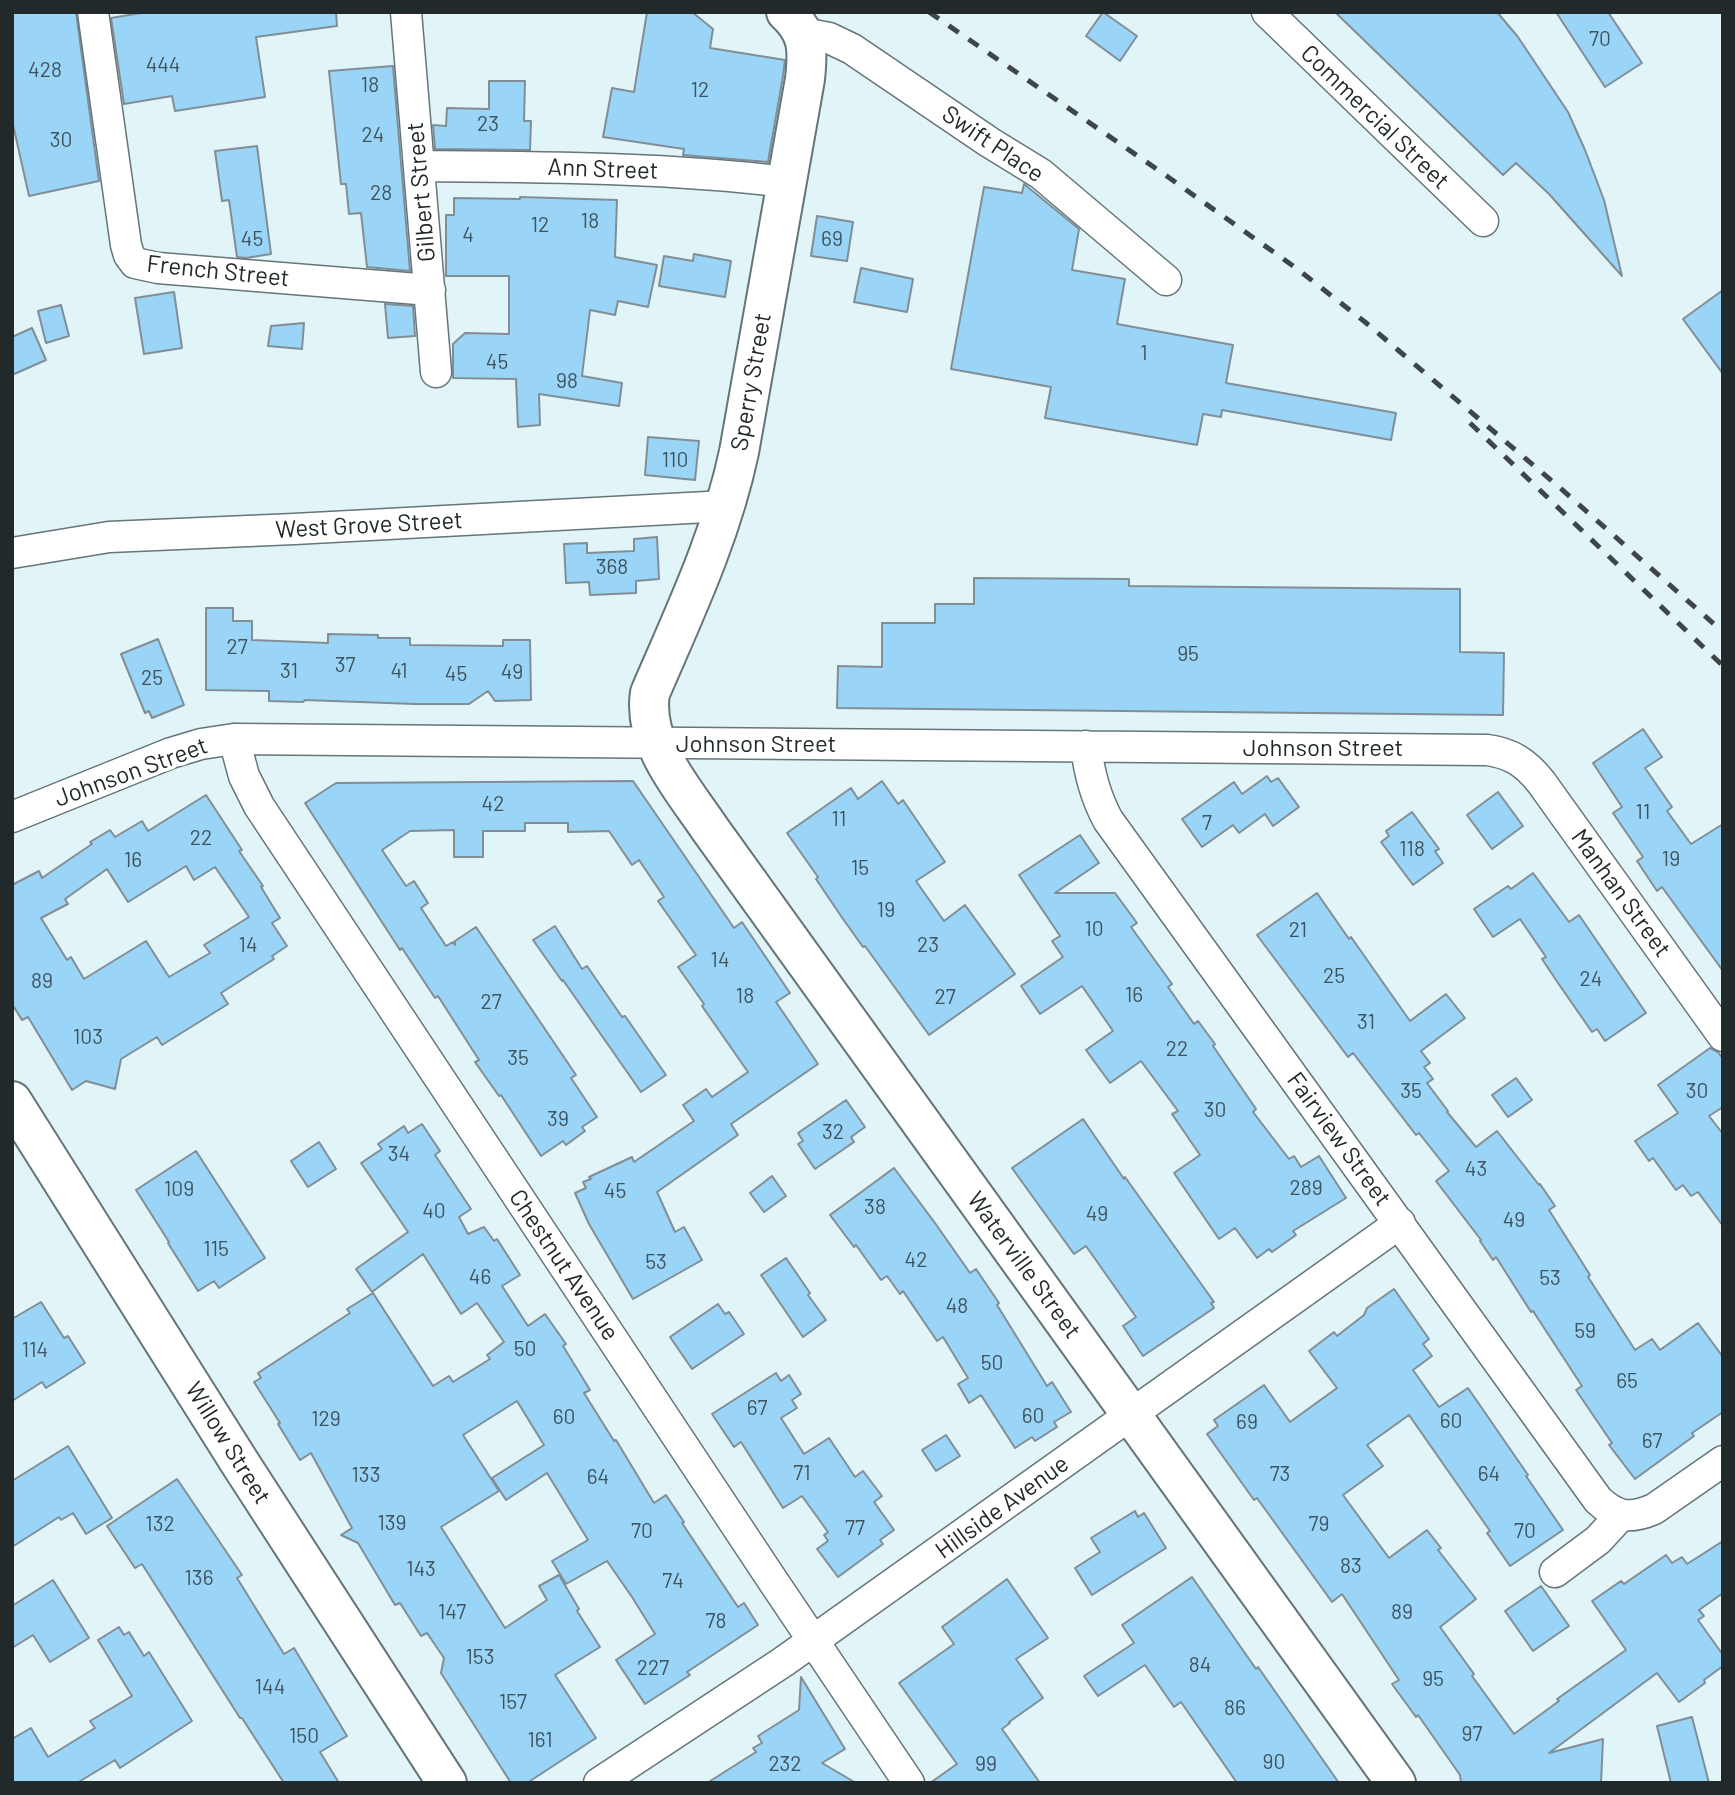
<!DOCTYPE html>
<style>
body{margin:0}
#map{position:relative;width:1735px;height:1795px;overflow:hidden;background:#e1f4f7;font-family:Barlow,sans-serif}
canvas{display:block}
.frame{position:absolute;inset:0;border:14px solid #22292a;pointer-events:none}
</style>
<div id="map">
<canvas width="1735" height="1795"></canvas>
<div class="frame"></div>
</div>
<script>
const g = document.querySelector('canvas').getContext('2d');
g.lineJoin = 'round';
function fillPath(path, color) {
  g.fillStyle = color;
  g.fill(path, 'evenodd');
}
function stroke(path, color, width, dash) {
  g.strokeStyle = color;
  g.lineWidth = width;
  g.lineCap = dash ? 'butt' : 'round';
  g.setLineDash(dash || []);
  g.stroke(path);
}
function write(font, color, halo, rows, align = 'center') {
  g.font = font + ' Barlow,sans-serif';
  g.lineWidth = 7;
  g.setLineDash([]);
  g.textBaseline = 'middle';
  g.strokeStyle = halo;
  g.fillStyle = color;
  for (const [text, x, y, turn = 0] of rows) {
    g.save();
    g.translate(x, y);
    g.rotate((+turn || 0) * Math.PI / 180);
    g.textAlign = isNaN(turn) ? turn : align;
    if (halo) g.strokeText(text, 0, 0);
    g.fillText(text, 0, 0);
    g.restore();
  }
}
const building = new Path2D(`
 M12 12H76L99 181 29 196 12 120Z
 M147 12H336L337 26 256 37 265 97 175 111 172 96 124 104 111 18Z
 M647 12H692L713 29 710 48 785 60 783 76 768 162 683 155 684 149 603 137 612 88 634 92Z
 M1103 12 1137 36 1120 61 1086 36Z
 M1335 12H1497L1518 37 1568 112 1585 150 1604 200 1622 276 1549 194 1516 163 1503 175Z
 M1556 12H1608L1642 63 1605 87Z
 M393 66 400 151 410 271 367 267 361 213 349 214 346 184H341L329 71Z
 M489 81H525L524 121H531L530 150 435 149 433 125 446 126 447 108 489 109Z
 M257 146 271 254 246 258 237 257 229 200 222 201 215 151Z
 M1024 184 1079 229 1072 270 1125 279 1117 324 1233 345 1226 383 1396 413 1391 440 1222 410 1221 417 1203 414 1197 445 1045 418 1051 387 951 369 984 187 1022 193Z
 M520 197 617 200 615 257 657 265 648 307 618 301 615 315 590 310 582 376 622 383 619 406 539 394 540 425 518 427 516 379 453 378V344L465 333 509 334V276H446V215H454V198L520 199Z
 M817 216 853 222 847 261 811 256Z
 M694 254 731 261 725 297 659 286 664 256 693 261Z
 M861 268 913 279 907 312 854 302Z
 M1723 290V374L1683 319Z
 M174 292 182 348 144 354 135 298Z
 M385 304 413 306 415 336 388 338Z
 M61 305 69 336 46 343 38 311Z
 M304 323 302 349 268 346 271 326Z
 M32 328 46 360 12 375V337Z
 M648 437 699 441 695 480 645 475Z
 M657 537 659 579 636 581V593L590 595 589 582 566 583 564 544 587 543V553L634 551V539Z
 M974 578 1129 579V586L1460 589V652L1504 653 1503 715 837 708 838 666 882 667V623H935V604H974Z
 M206 608H233V621H252V640L328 643V634L378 635V638H410V645L503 646V640H530L531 700 495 701 488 691 469 704H415L305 700 303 702 269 701V691L206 690Z
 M158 639 184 705 152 718 149 711 145 713 121 654Z
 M1643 729 1662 757 1645 768 1672 807 1667 811 1691 844 1723 824V971L1662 887 1657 891 1637 861 1643 857 1613 813 1622 807 1593 763Z
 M1267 776 1271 782 1278 778 1299 807 1273 826 1265 814 1239 833 1233 825 1202 847 1182 819 1234 782 1242 794Z
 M633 781 734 928 742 922 790 993 776 1002 818 1064 731 1124 738 1135 657 1192 675 1232 684 1227 702 1260 633 1299 589 1224 575 1193 586 1188 583 1182 591 1179 589 1177 632 1157 634 1162 694 1121 683 1105 706 1089 712 1097 748 1072 702 1006 704 1004 678 967 696 955 658 901 664 897 639 860 632 865 609 831 568 832V823H525V831H483V857H454V830L410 831 382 850 406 886 414 881 428 903 421 908 446 946 453 942 455 945V941L476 927 576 1075 571 1078 597 1117 582 1127 585 1131 566 1145 563 1141 541 1156 501 1095 499 1096 475 1062 479 1060 438 996 435 998 402 948 400 950 305 803 336 783Z
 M882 781 898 804 903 800 945 862 916 881 944 921 965 905 1015 974 929 1035 865 946 863 947 843 919 816 879 818 877 787 833 851 788 858 799Z
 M1498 792 1523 826 1492 849 1467 815Z
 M206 795 242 850 239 851 263 886 261 887 280 918 272 923 287 946 272 956 274 959 221 993 228 1004 162 1045 157 1037 121 1059 115 1089 86 1081 72 1090 28 1017 22 1020 12 1004V885L39 871 42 878 92 844 90 842 110 830 115 837 142 821 148 831ZM186 866 194 880 215 867 249 917 204 945 210 953 169 977 146 941 84 979 71 957 67 960 41 918 68 904 65 899 107 869 128 902Z
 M1412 812 1439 849 1435 851 1443 863 1413 885 1381 842 1389 836 1386 831Z
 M1080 835 1099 863 1055 893H1115L1137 923 1131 927 1172 984 1168 987 1194 1024 1198 1021 1215 1044 1213 1046 1256 1109 1253 1112 1289 1159 1294 1156 1301 1167 1319 1156 1346 1198 1293 1231 1296 1235 1272 1252 1269 1249 1257 1258 1235 1228 1219 1239 1174 1173 1200 1155 1172 1114 1178 1111 1141 1061 1110 1083 1086 1050 1113 1031 1082 986 1040 1014 1021 986 1063 957 1052 941 1060 936 1019 875Z
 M1533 873 1569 922 1579 915 1646 1013 1605 1041 1597 1029 1592 1032 1558 983 1542 959 1546 957 1520 919 1493 937 1474 909 1508 886 1511 889Z
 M1317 893 1349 939 1351 937 1410 1021 1446 994 1465 1018 1421 1051 1430 1063 1424 1067 1433 1079 1427 1083 1448 1111 1447 1112 1476 1147 1497 1131 1539 1185 1540 1184 1555 1206 1549 1210 1590 1275 1588 1277 1635 1350 1652 1339 1660 1350 1698 1323 1723 1357V1412L1692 1433 1694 1436 1635 1479 1609 1445 1612 1443 1576 1390 1582 1386 1533 1311 1531 1312 1496 1257 1493 1260 1480 1241 1481 1240 1436 1181 1449 1171 1419 1133 1416 1135 1353 1053 1348 1057 1257 935Z
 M555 926 582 969 587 966 622 1017 625 1016 666 1075 641 1092 563 980 562 981 533 940Z
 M1710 1048 1718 1052 1723 1059V1107L1709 1116 1723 1134V1226L1698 1192 1691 1196 1683 1185 1676 1190 1653 1158 1649 1161 1635 1141 1678 1113 1658 1085Z
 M1516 1078 1532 1100 1508 1117 1492 1095Z
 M846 1100 865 1127 851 1137 854 1142 815 1169 798 1144 803 1141 798 1133Z
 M1083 1119 1124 1179 1125 1177 1214 1302 1211 1303 1214 1308 1143 1356 1123 1326 1136 1317 1086 1246 1074 1254 1012 1168Z
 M422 1124 440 1151 435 1155 471 1209 459 1217 468 1234 484 1227 494 1241 497 1239 520 1275 502 1286 528 1326 545 1314 566 1344 563 1346 590 1390 584 1393 614 1441 616 1440 654 1503 666 1495 684 1522 682 1523 738 1607 744 1603 758 1625 687 1672 690 1675 645 1704 616 1660 655 1634 632 1597 607 1561 566 1584 552 1561 588 1540 547 1473 506 1500 492 1478 544 1445 517 1401 463 1435 499 1491 441 1527 505 1628 547 1600 539 1586 559 1575 579 1609 577 1611 600 1647 555 1675 596 1738 527 1783H511L441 1673 444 1658 427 1633 421 1636 400 1603 395 1605 358 1543 341 1535 352 1528 311 1453 300 1460 278 1424 280 1423 254 1382 261 1378 258 1373 350 1313 347 1309 373 1293 433 1386 449 1376 453 1382 490 1359 487 1355 504 1342 477 1303 461 1314 423 1254 372 1292 356 1269 408 1232 361 1163 382 1149 378 1144 404 1126 408 1133Z
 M319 1142 336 1169 308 1187 291 1161Z
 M196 1151 265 1258 219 1288 214 1281 198 1291 168 1243 169 1242 136 1190Z
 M894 1168 935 1223 970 1273 976 1269 999 1303 997 1305 1047 1386 1052 1382 1071 1412 1054 1422 1057 1427 1035 1441 1032 1437 1015 1448 981 1395 969 1403 958 1384 968 1378 943 1337 937 1341 903 1291 900 1294 887 1276 881 1280 856 1245 854 1247 830 1215Z
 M772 1176 786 1196 764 1212 750 1193Z
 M786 1258 810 1293 808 1295 826 1320 803 1337 761 1275Z
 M1394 1289 1429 1339 1423 1344 1432 1356 1413 1370 1439 1407 1468 1388 1528 1475 1526 1476 1563 1530 1510 1566 1487 1533 1490 1531 1409 1415 1367 1445 1383 1466 1343 1495 1389 1558 1427 1530 1441 1548 1438 1550 1476 1599 1440 1627 1474 1674 1472 1676 1514 1734 1559 1701 1557 1699 1626 1650 1592 1601 1621 1581 1624 1584 1666 1555 1672 1563 1682 1557 1687 1564 1723 1541V1593L1699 1610 1704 1616 1698 1620 1723 1655V1666L1704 1680 1705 1683 1679 1702 1657 1673 1549 1753 1603 1739 1601 1783H1461L1460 1775 1418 1715 1416 1717 1392 1684 1399 1680 1342 1594 1332 1602 1257 1498 1254 1500 1207 1434 1218 1426 1214 1420 1264 1385 1290 1422 1337 1388 1309 1351 1334 1332 1337 1336 1364 1315 1367 1308Z
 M41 1302 64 1338 68 1336 85 1363 46 1388 42 1382 12 1401V1319Z
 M718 1304 725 1314 729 1312 744 1334 692 1369 670 1337Z
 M776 1373 781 1381 789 1375 801 1394 792 1400 797 1408 781 1418 804 1454 829 1438 855 1477 863 1471 882 1496 874 1502 894 1530 880 1540 883 1544 838 1577 817 1549 828 1541 824 1535 828 1532 802 1496 783 1508 741 1442 734 1447 712 1414Z
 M946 1435 960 1456 936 1471 922 1450Z
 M68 1446 112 1518 86 1534 73 1513 61 1520 59 1517 12 1547V1481Z
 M177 1479 242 1575 237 1578 284 1654 294 1648 347 1736 320 1752 339 1783H284L242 1718H240L142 1564 135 1568 107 1526Z
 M1135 1511 1138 1517 1144 1513 1166 1548 1092 1595 1075 1568 1100 1552 1091 1538Z
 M1192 1577 1256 1669 1258 1667 1339 1783H1237L1181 1702 1174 1707 1145 1665 1098 1696 1084 1676 1134 1643 1122 1625Z
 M1007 1579 1048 1638 1016 1659 1043 1698 1009 1722 1010 1723 1002 1729 1040 1783H930L957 1764 899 1683 954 1644 942 1627Z
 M53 1580 89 1638 50 1662 33 1635 12 1648V1606Z
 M1541 1586 1569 1626 1533 1651 1505 1611Z
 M119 1627 124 1635 129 1632 144 1656 149 1652 192 1721 120 1768 115 1760 77 1783H12V1739L31 1728 48 1757 95 1728 90 1721 132 1696 98 1640Z
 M801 1677 845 1749 822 1763 856 1783H707L756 1752 753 1748 762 1743 758 1736 799 1710Z
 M1692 1717 1709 1783H1671L1657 1726Z`);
const street = new Path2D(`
 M93 12 126 245 129 255 135 263 158 268 430 290
 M406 12 436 372
 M1267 12 1483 221
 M803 33 829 38 852 49 989 142 1041 174 1166 280
 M419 166C542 167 664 167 787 182
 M12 553 109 537 294 529 726 506
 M234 739 244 776 259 806 771 1578 909 1783
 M1086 746C1089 773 1095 796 1108 820L1598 1500C1617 1518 1631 1519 1654 1509L1723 1461
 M12 817 171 753 201 744 234 739 1487 750C1511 753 1526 763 1541 782L1723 1036
 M1555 1572 1598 1540 1621 1515
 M599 1783 783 1662 1400 1223`);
const secondary = new Path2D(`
 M786 12C809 33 808 51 805 79L739 452C721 537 684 614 650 693 642 744 684 790 710 829L1396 1783
 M12 1101 240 1463 447 1783`);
const rail = new Path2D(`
 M929 12 1161 172 1296 268 1365 322 1559 487 1723 632
 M1470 423 1723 666`);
const numberNames = [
 ["70",1600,39],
 ["444",163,65],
 ["428",45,70],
 ["18",370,85],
 ["12",700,90],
 ["23",488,124],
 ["24",373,135],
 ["30",61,140],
 ["28",381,193],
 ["18",590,221],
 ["12",540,225],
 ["4",468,235],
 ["45",252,239],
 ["69",832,239],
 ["1",1144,353],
 ["45",497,362],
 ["98",567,381],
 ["110",675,460],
 ["368",612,567],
 ["27",237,647],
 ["95",1188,654],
 ["37",345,665],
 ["31",289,671],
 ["41",399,671],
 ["49",512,672],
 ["45",456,674],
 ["25",152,678],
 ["42",493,804],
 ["11",1643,812],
 ["11",839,819],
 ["7",1207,823],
 ["22",201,838],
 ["118",1412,849],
 ["19",1671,859],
 ["16",133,860],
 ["15",860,868],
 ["19",886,910],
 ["10",1094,929],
 ["21",1298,930],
 ["14",248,945],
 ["23",928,945],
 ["14",720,960],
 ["25",1334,976],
 ["24",1591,979],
 ["89",42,981],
 ["16",1134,995],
 ["18",745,996],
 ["27",945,997],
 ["27",491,1002],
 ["31",1366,1022],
 ["103",88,1037],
 ["22",1177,1049],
 ["35",518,1058],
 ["35",1411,1091],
 ["30",1697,1091],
 ["30",1215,1110],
 ["39",558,1119],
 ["32",833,1132],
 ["34",399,1154],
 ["43",1476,1169],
 ["289",1306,1188],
 ["109",179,1189],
 ["45",615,1191],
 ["38",875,1207],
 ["40",434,1211],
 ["49",1097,1214],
 ["49",1514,1220],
 ["115",216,1249],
 ["42",916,1260],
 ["53",656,1262],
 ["46",480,1277],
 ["53",1550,1278],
 ["48",957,1306],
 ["59",1585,1331],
 ["50",525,1349],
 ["114",35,1350],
 ["50",992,1363],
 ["65",1627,1381],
 ["67",757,1408],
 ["60",1033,1416],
 ["60",564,1417],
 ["129",326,1419],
 ["60",1451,1421],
 ["69",1247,1422],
 ["67",1652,1441],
 ["71",802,1473],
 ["73",1280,1474],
 ["64",1489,1474],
 ["133",366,1475],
 ["64",598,1477],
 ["139",392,1523],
 ["132",160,1524],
 ["79",1319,1524],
 ["77",855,1528],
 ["70",642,1531],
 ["70",1525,1531],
 ["83",1351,1566],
 ["143",421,1569],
 ["136",199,1578],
 ["74",673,1581],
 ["147",452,1612],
 ["89",1402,1612],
 ["78",716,1621],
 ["153",480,1657],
 ["84",1200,1665],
 ["227",653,1668],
 ["95",1433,1679],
 ["144",270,1687],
 ["157",513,1702],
 ["86",1235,1708],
 ["97",1472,1734],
 ["150",304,1736],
 ["161",540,1740],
 ["90",1274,1762],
 ["232",785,1764],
 ["99",986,1764]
];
const streetNames = [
 ["Commercial Street",1375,117,44],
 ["Swift Place",993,144,34],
 ["Ann Street",603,169,2],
 ["Gilbert Street",421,192,-95],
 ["French Street",218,271,6],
 ["Sperry Street",751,382,-80],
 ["West Grove Street",369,525,-3],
 ["Johnson Street",756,744],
 ["Johnson Street",1323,748],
 ["Johnson Street",131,772,-20],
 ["Manhan Street",1621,893,54],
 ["Fairview Street",1339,1139,54],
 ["Chestnut Avenue",564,1265,56],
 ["Waterville Street",1024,1265,54],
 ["Willow Street",228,1443,58],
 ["Hillside Avenue",1002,1507,-36]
];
fillPath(building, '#9ad5f8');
stroke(building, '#818e96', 2);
stroke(street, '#657578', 33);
stroke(secondary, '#657578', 42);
stroke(street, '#fff', 30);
stroke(secondary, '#fff', 38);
stroke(rail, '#3e4648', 5, [12, 12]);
write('21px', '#40545e', null, numberNames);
write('24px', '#22292a', '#fff', streetNames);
</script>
